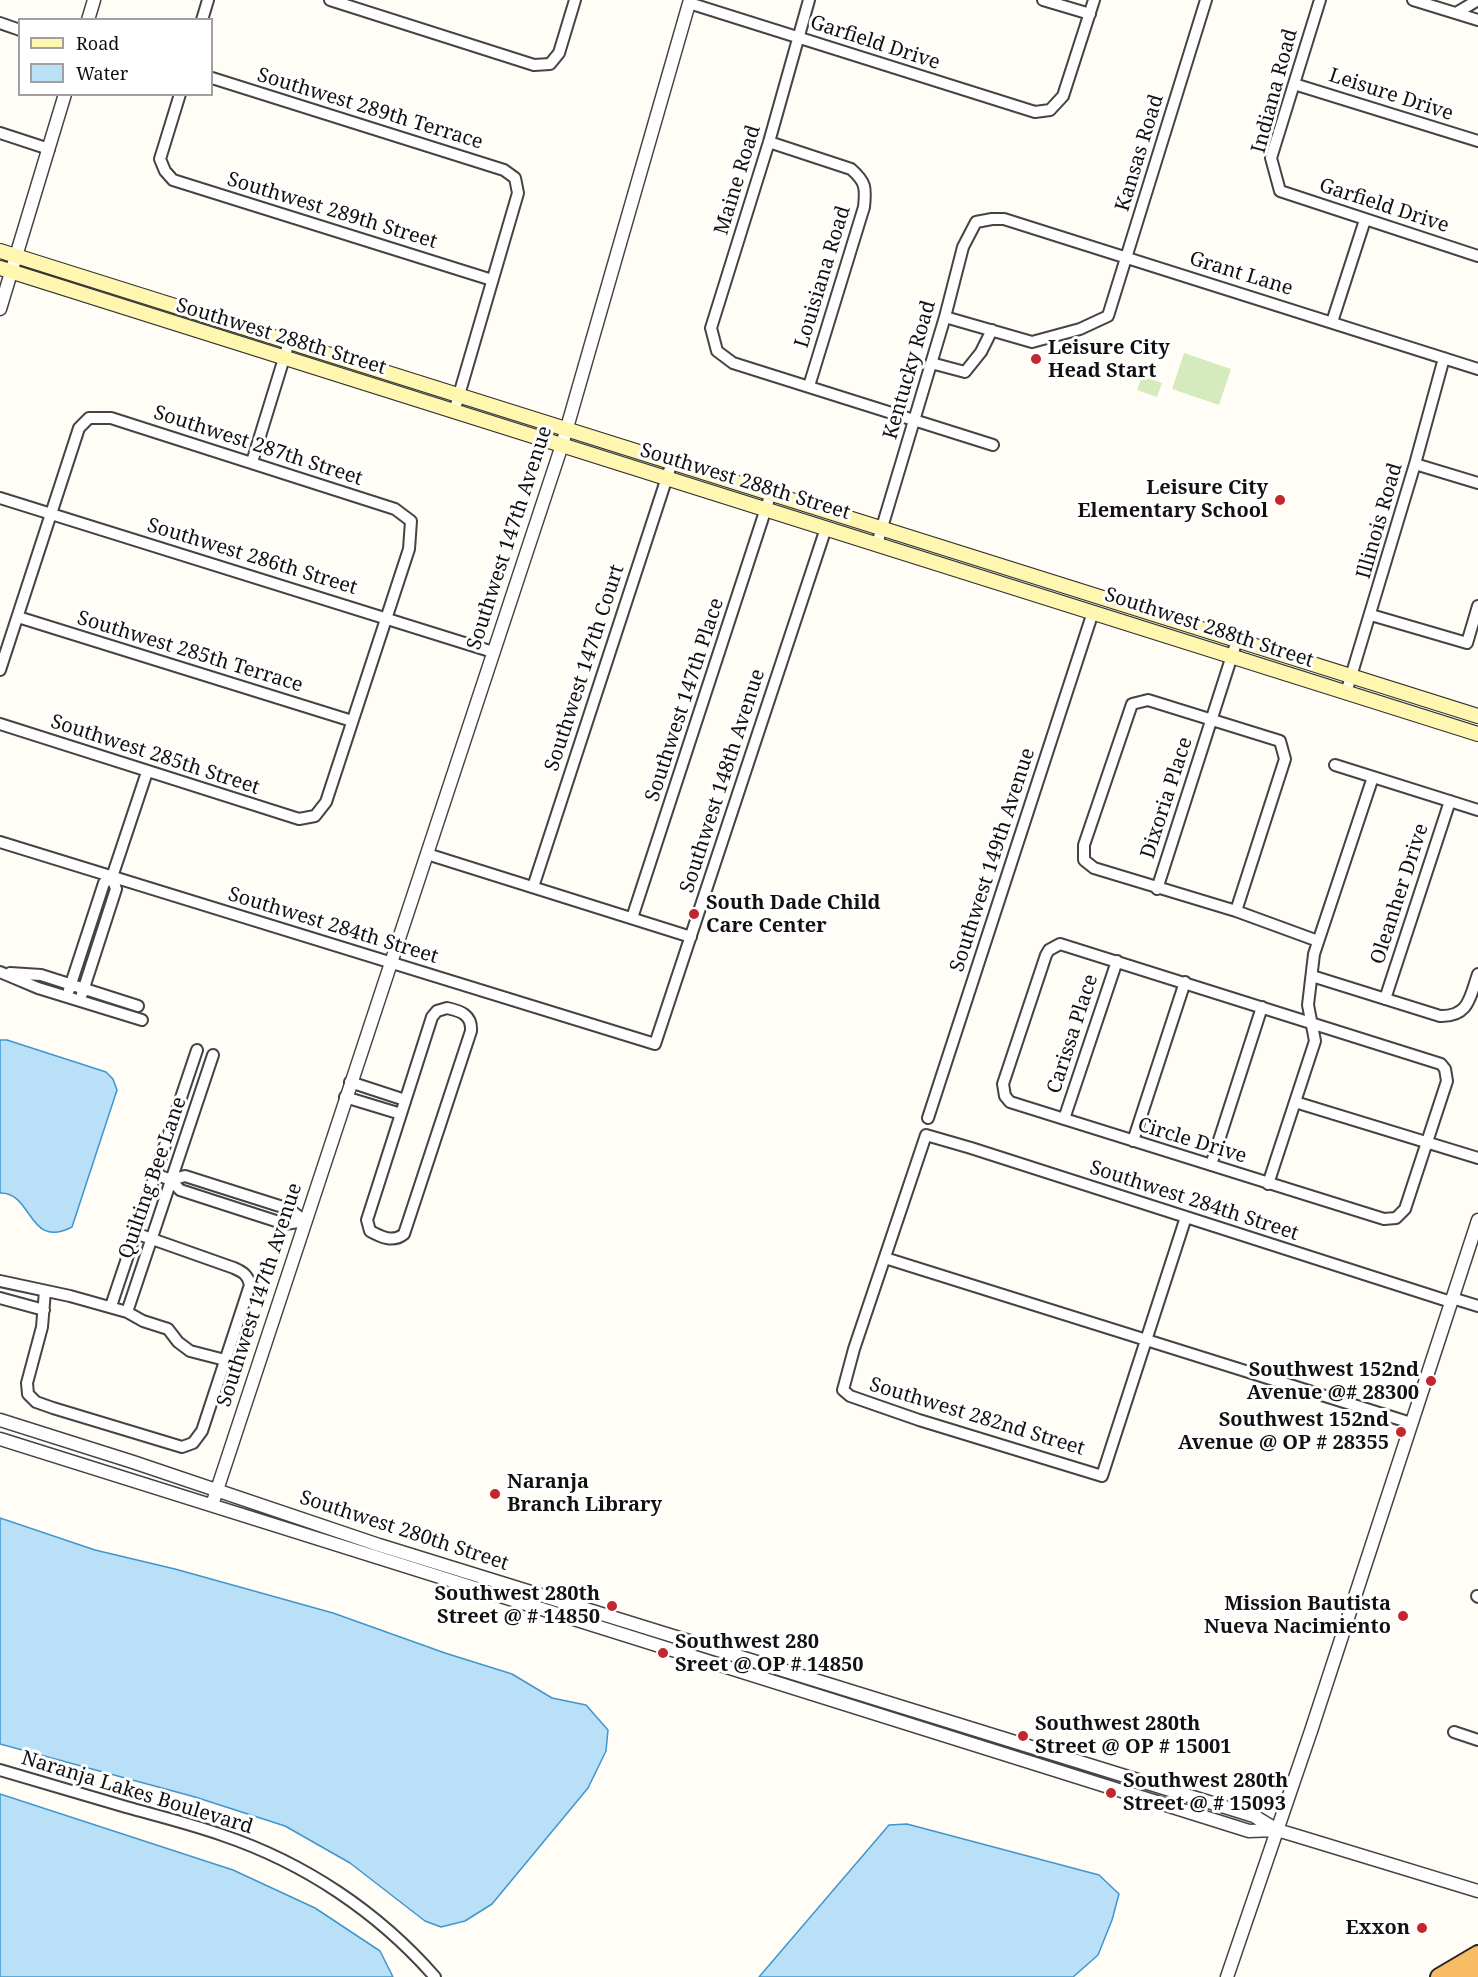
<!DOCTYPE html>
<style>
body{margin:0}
#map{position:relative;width:1478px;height:1977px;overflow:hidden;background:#fffdf5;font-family:"Noto Serif",serif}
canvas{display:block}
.legend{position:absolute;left:18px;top:18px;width:195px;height:78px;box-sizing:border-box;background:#fff;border:2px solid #a0a0a0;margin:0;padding:8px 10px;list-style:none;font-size:18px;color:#111}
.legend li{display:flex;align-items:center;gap:12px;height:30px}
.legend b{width:30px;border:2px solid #a0a0a0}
</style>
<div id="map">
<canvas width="1478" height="1977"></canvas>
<ul class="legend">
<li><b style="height:8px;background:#fff6b0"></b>Road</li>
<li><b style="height:16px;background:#b9e0f7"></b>Water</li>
</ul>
</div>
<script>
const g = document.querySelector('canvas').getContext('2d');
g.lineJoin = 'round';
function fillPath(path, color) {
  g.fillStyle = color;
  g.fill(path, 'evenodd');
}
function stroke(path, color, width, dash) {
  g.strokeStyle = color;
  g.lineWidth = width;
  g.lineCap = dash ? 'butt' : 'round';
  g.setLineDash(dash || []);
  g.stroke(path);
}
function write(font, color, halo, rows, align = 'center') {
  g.font = font + ' "Noto Serif",serif';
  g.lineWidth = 6;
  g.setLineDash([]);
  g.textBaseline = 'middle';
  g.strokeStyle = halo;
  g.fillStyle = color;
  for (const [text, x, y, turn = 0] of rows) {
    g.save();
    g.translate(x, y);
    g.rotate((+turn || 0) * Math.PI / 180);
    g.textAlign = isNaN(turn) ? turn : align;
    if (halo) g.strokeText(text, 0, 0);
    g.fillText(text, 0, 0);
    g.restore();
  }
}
const green = new Path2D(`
 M1184 353 1231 369 1219 405 1172 389Z
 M1142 376 1162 383 1157 397 1137 390Z`);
const water = new Path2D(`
 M0 1040H7L106 1072 113 1079 117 1090 72 1227C28 1250 33 1192 0 1193Z
 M0 1518 95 1550 175 1569 333 1613 445 1653 512 1674 552 1698 586 1705 608 1730 606 1751 588 1788 492 1904 465 1921 441 1927 425 1921 350 1863 285 1826 195 1797 0 1744Z
 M0 1794 233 1870 315 1908 380 1951 393 1977H0Z
 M907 1824 1099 1875 1119 1894 1112 1920 1098 1955 1073 1977H759L889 1825Z`);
const minor = new Path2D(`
 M330 0 534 65 550 64 559 53 575 0
 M809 0 769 142 711 328 717 351 733 363 993 445
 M1043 0 1090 14
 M1320 0 1271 158 1280 191 1478 256
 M1413 0 1478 20
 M689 3 1035 112 1050 110 1063 96 1094 0
 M1456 13 1478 0
 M202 20 208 0
 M0 23 20 30
 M212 78 504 170 515 178 518 193 454 412
 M1294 84 1478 141
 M180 94 160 159 165 171 173 180 492 280
 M0 133 49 149
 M769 142 851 169C866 182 866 188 864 207L809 386
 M945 317 1032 342 1080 329 1108 316 1206 0
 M1332 322 1365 220
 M931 363 965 372 981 352 992 330
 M252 462 289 342
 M1415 464 1478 483
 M0 498 493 652
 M877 544 945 317 963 247 976 222 992 219H1004L1478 369
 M1371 615 1467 643 1478 606
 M18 617 352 721
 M0 670 79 428 89 418H111L395 509 411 521 409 549 326 802 315 816 299 819 0 724
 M1346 693 1415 464 1444 358
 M1335 765 1478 810
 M0 842 655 1044 826 528
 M427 854 691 937
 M112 877 147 772
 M533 887 672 462
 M1157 889 1237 640
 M1236 911 1285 759 1280 741 1148 700 1132 704 1084 845V860L1094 868 1236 911 1318 941
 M632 918 771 493
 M1060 944 1441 1064 1445 1069 1447 1081 1405 1209 1396 1218 1384 1219 1010 1102 1005 1096 1003 1084 1046 955 1049 950Z
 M0 972 38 988 142 1020
 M10 973 41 975 138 1006
 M1312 976 1440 1016C1469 1017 1470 997 1478 974
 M69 990 104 883 112 877
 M82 994 116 889 112 877
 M1385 999 1450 801
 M447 1008C461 1011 472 1015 471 1031L404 1234C393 1243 381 1237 370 1231L367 1220 432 1017 437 1011Z
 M350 1082 405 1100
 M345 1097 401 1114
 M1295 1102 1478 1158
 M928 1118 1093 612
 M1064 1119 1117 961
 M1133 1141 1185 982
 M1211 1165 1262 1007
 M155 1174 171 1180 180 1190 285 1224 305 1221
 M171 1180 185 1176 289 1209 305 1221
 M1268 1184 1315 1041 1308 1005 1314 954 1373 777
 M1186 1217 1102 1476 919 1420 850 1396 843 1390 854 1349 926 1135 971 1148 1451 1302
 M885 1258C1060 1314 1236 1367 1411 1423
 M0 1281 70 1296 127 1312 143 1321 168 1329 178 1342 190 1351 225 1360
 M45 1291 42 1327 27 1383 28 1394 36 1402 53 1408 182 1447 193 1443 202 1431 250 1285C248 1275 243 1272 234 1268L135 1233
 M0 1298 44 1310
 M1452 1298 1478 1306
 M111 1306 197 1050
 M127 1312 213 1055
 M1477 1596 1478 1597
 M1454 1732 1478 1740
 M0 1770C42 1782 84 1795 126 1807 158 1816 191 1824 222 1835 305 1863 378 1912 435 1977`);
const tertiary = new Path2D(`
 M88 20 94 0
 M0 309 65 94
 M0 1420 133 1462 379 1545 1254 1816 1277 1830 1294 1835 1478 1891
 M0 1439 1249 1831 1276 1830
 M212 1505 562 445 690 0
 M1227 1977 1311 1731 1478 1220`);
const secondary = new Path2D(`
 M0 251 1478 716
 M0 268 1478 734`);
const trunk = new Path2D(`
 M1439 1977 1478 1954
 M1463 1977 1478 1968`);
const markers = [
 [1036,359,6,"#c4262e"],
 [1280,500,6,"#c4262e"],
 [694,914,6,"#c4262e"],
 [1431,1381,6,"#c4262e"],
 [1401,1432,6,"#c4262e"],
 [495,1494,6,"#c4262e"],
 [612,1606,6,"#c4262e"],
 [1403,1616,6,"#c4262e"],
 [663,1653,6,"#c4262e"],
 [1023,1736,6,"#c4262e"],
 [1111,1793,6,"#c4262e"],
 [1422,1928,6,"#c4262e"]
];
const streetNames = [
 ["Garfield Drive",875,43,18],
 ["Indiana Road",1275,91,-75],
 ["Leisure Drive",1391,95,18],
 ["Southwest 289th Terrace",370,109,17],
 ["Kansas Road",1140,153,-73],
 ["Maine Road",738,180,-73],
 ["Garfield Drive",1384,206,18],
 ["Southwest 289th Street",332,211,17],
 ["Grant Lane",1241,274,17],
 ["Louisiana Road",823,277,-73],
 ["Southwest 288th Street",281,337,17],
 ["Kentucky Road",910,370,-74],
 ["Southwest 287th Street",258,446,18],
 ["Southwest 288th Street",745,482,17],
 ["Illinois Road",1380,521,-74],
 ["Southwest 147th Avenue",510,538,-72],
 ["Southwest 286th Street",252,557,17],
 ["Southwest 288th Street",1209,628,18],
 ["Southwest 285th Terrace",190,652,17],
 ["Southwest 147th Court",585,668,-72],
 ["Southwest 147th Place",685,700,-72],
 ["Southwest 285th Street",155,755,18],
 ["Southwest 148th Avenue",723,781,-72],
 ["Dixoria Place",1167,798,-72],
 ["Southwest 149th Avenue",993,860,-72],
 ["Oleanher Drive",1400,894,-72],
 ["Southwest 284th Street",333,926,17],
 ["Carissa Place",1073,1034,-72],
 ["Circle Drive",1192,1141,17],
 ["Quilting Bee Lane",153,1178,-71],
 ["Southwest 284th Street",1194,1201,18],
 ["Southwest 147th Avenue",260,1295,-72],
 ["Southwest 282nd Street",977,1417,17],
 ["Southwest 280th Street",404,1531,18],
 ["Naranja Lakes Boulevard",137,1793,17]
];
const poiNames = [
 ["Leisure City",1048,348],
 ["Head Start",1048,371],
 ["Leisure City",1268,488,"right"],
 ["Elementary School",1268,511,"right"],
 ["South Dade Child",706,903],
 ["Care Center",706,926],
 ["Southwest 152nd",1419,1370,"right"],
 ["Avenue @# 28300",1419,1393,"right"],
 ["Southwest 152nd",1389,1420,"right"],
 ["Avenue @ OP # 28355",1389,1443,"right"],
 ["Naranja",507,1482],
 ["Branch Library",507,1505],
 ["Southwest 280th",600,1594,"right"],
 ["Street @ # 14850",600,1617,"right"],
 ["Mission Bautista",1391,1604,"right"],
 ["Nueva Nacimiento",1391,1627,"right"],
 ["Southwest 280",675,1642],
 ["Sreet @ OP # 14850",675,1665],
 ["Southwest 280th",1035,1724],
 ["Street @ OP # 15001",1035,1747],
 ["Southwest 280th",1123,1781],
 ["Street @ # 15093",1123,1804],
 ["Exxon",1410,1928,"right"]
];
fillPath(green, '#d5ebbd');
fillPath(water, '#b9e0f7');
stroke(water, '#3f96cf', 1.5);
stroke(minor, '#444', 14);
stroke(tertiary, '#444', 15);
stroke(secondary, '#333', 16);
stroke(trunk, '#222', 20);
stroke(minor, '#fff', 10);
stroke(tertiary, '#fff', 12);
stroke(secondary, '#fff6b0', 14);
stroke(trunk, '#f7bc64', 16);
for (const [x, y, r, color] of markers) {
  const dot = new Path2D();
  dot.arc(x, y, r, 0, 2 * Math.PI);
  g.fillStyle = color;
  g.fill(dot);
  stroke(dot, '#fff', 2);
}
write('20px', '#111', '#fff', streetNames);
write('bold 20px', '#111', '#fff', poiNames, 'left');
</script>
